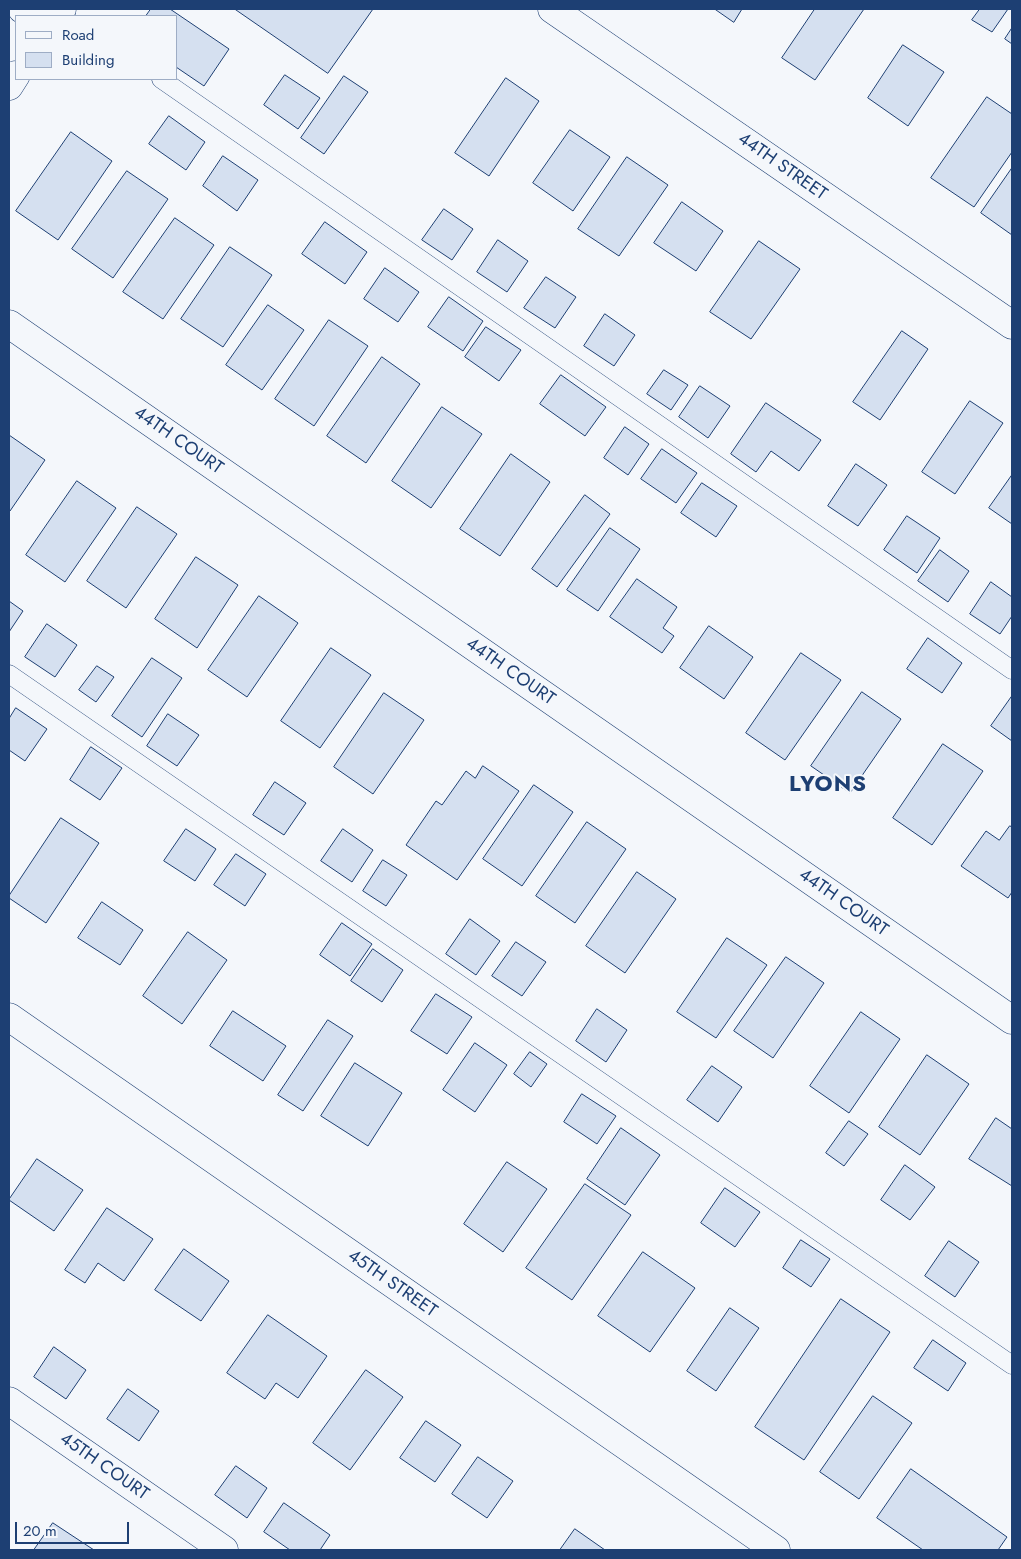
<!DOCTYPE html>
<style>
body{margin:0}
#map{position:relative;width:1021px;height:1559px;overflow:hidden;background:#f4f7fb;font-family:Jost,sans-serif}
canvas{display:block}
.frame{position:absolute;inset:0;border:10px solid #1d3f73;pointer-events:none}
.legend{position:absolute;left:15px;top:15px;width:162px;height:65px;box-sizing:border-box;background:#f4f7fb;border:1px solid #9eadc5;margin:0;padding:6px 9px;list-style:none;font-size:15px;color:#1d3f73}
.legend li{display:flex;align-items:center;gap:10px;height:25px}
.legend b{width:25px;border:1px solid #9eadc5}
.scale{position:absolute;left:15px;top:1522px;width:114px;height:22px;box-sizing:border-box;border:2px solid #1d3f73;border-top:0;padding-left:6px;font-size:15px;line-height:18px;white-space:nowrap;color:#1d3f73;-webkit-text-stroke:4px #f4f7fb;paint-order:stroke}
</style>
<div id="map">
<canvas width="1021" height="1559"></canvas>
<div class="frame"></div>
<ul class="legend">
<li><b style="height:6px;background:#f4f7fb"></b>Road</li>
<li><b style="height:14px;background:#d5e0f0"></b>Building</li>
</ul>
<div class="scale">20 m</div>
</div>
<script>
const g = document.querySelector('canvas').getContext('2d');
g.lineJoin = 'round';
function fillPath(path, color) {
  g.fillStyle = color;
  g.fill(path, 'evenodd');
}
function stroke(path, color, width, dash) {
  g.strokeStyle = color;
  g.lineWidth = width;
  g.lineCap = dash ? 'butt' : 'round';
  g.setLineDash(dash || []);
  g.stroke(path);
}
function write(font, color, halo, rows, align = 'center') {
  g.font = font + ' Jost,sans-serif';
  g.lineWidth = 4;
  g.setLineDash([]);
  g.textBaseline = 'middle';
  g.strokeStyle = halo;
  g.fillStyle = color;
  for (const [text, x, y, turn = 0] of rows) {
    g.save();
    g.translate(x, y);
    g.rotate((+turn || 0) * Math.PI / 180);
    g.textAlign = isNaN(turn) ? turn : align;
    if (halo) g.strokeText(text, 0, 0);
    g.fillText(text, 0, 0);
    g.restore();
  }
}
const building = new Path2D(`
 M151 9H170L229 49 204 86 176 67V16H146Z
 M235 9H373L328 73Z
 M715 9H742L734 22Z
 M815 9H864L815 80 782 58Z
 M980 9H1008L992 32 972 20Z
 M1012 28V44L1005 39Z
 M903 45 944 72 908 126 868 98Z
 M285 75 320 98 298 129 264 105Z
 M344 76 368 92 324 154 301 138Z
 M506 78 539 101 489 176 455 153Z
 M987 97 1012 114V152L974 207 931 178Z
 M169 116 205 142 186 170 149 144Z
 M570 130 610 157 573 211 533 183Z
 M71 132 112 161 58 240 16 211Z
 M223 156 258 180 237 211 203 186Z
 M627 157 668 185 619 256 578 229Z
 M1012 168V235L981 213Z
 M127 171 168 199 113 278 72 249Z
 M682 202 723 231 696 271 654 243Z
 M444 209 473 229 452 260 422 240Z
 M175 218 214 245 163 319 123 292Z
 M325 222 367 252 345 284 302 254Z
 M498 240 528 261 507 292 477 272Z
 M759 241 800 269 751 339 710 312Z
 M230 247 272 275 223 347 181 319Z
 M385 268 419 292 398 322 364 299Z
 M546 277 576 297 555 328 524 308Z
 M449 297 483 321 463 351 428 327Z
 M268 305 304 330 262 390 226 365Z
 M605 314 635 335 614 366 584 346Z
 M329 320 368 346 314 426 275 399Z
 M486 327 521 350 499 381 465 357Z
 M902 331 928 349 880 420 853 402Z
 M382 357 420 384 366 463 327 436Z
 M664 370 688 385 671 410 647 394Z
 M561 375 606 407 585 436 540 404Z
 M700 386 730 406 708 438 679 417Z
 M970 401 1003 423 955 494 922 472Z
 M766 403 821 440 799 471 771 451 756 472 731 454Z
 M442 407 482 434 431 508 392 481Z
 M625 427 649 444 628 475 604 458Z
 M9 435 45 460 10 511 9 510Z
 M662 449 697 473 676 503 641 479Z
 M511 454 550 482 500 556 460 529Z
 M856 464 887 485 858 526 828 506Z
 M1012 475V524L989 508Z
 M77 481 116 508 65 582 26 555Z
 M702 483 737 506 716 537 681 513Z
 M585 495 610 514 557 587 532 569Z
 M137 507 177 534 126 608 87 581Z
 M907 516 940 538 917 573 884 550Z
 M610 528 640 549 598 611 567 590Z
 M940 550 969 571 948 602 918 581Z
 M196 557 238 585 197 648 155 619Z
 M637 579 677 607 663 628 674 636 662 653 610 617Z
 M991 582 1012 597V616L1000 634 970 614Z
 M259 596 298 623 247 697 208 670Z
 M9 601 23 611 9 632Z
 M47 624 77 645 55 677 25 657Z
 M709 626 753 657 724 699 680 668Z
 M928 638 962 663 942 693 907 669Z
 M331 648 371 675 320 748 281 721Z
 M801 653 841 680 785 760 746 733Z
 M152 658 182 678 142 737 112 716Z
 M97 666 114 677 96 702 79 690Z
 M862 692 901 719 850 793 811 766Z
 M384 693 424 720 373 794 334 767Z
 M1012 696V741L991 726Z
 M16 708 47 729 25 761 9 750V719Z
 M168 714 199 735 177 766 147 746Z
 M943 744 983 771 932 845 893 818Z
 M91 747 122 768 100 800 70 780Z
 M483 766 519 791 457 880 406 845 436 801 442 805 466 771 475 778Z
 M275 782 306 803 284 835 253 815Z
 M534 785 573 812 522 886 483 859Z
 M61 818 99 843 46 923 9 898V896Z
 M587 822 626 849 575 923 536 896Z
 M1010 826 1012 827V892L1008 898 961 866 986 831 999 840Z
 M186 829 216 849 195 881 164 861Z
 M343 829 373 850 352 882 321 861Z
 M236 854 266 874 245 906 214 885Z
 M383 860 407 875 386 906 363 891Z
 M637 872 676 899 625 973 586 946Z
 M102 902 143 930 120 965 78 938Z
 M470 919 500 941 476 975 446 954Z
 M342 923 372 944 350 976 320 955Z
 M188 932 227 960 182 1024 143 996Z
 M727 938 767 965 716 1038 677 1012Z
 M516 942 546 962 522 996 492 976Z
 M373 949 403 970 382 1002 351 981Z
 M786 957 824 983 773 1058 734 1031Z
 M436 994 472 1017 447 1054 411 1031Z
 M597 1009 627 1030 606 1062 576 1041Z
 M233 1011 286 1046 263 1081 210 1046Z
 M861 1012 900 1039 849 1113 810 1086Z
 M328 1020 353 1036 303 1111 278 1095Z
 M475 1043 507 1065 475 1112 443 1090Z
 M530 1052 547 1064 531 1087 514 1074Z
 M927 1055 969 1084 920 1155 879 1127Z
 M355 1063 402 1093 368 1146 321 1116Z
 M712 1066 742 1087 718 1122 687 1100Z
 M582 1094 616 1116 597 1144 564 1122Z
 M996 1118 1012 1129V1186L969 1159Z
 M849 1121 868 1134 844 1166 826 1153Z
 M621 1128 660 1155 625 1205 587 1179Z
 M37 1159 83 1190 54 1231 9 1200Z
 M507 1162 547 1189 503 1252 464 1224Z
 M905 1165 935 1187 910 1220 881 1200Z
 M585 1184 631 1215 572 1300 526 1268Z
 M725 1188 760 1212 735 1247 701 1223Z
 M107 1208 153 1239 124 1281 98 1263 85 1283 65 1270Z
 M801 1240 830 1259 811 1287 783 1268Z
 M949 1241 979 1262 955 1297 925 1276Z
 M184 1249 229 1281 201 1321 155 1290Z
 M643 1252 695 1288 650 1352 598 1316Z
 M841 1299 890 1332 804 1460 755 1427Z
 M730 1308 759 1328 716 1391 687 1371Z
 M268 1315 327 1356 298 1398 276 1383 265 1399 227 1373Z
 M933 1340 966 1363 948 1391 914 1368Z
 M54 1347 86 1370 66 1399 34 1377Z
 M366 1370 403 1397 350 1470 313 1443Z
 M128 1389 159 1411 139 1441 107 1419Z
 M873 1396 912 1423 859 1499 820 1472Z
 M426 1421 461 1445 435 1482 400 1458Z
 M478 1457 513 1481 487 1518 452 1494Z
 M236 1466 267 1488 247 1518 215 1495Z
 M911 1469 1007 1537 998 1550H923L877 1518Z
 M284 1503 330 1535 320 1550H290L264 1532Z
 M53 1523 94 1550H34Z
 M575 1529 605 1550H560Z`);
const lane = new Path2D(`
 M161 79 1012 670
 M9 674 1012 1365`);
const street = new Path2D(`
 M22 9 33 16
 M552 9 1012 325
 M9 324 1012 1020
 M9 1017 776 1550
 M9 1401 224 1550`);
const secondary = new Path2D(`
 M57 16 62 9
 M9 86 16 75`);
const streetNames = [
 ["44TH STREET",782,167,35],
 ["44TH COURT",178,441,35],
 ["44TH COURT",510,672,35],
 ["44TH COURT",843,903,35],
 ["45TH STREET",392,1284,35],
 ["45TH COURT",104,1467,35]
];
const districtNames = [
 ["LYONS",828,786]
];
fillPath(building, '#d5e0f0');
stroke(building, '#1d3f73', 1);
stroke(lane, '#1d3f73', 19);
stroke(street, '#1d3f73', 29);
stroke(secondary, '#1d3f73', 29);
stroke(lane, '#f4f7fb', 18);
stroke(street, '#f4f7fb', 28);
stroke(secondary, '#f4f7fb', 28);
write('18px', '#1d3f73', '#f4f7fb', streetNames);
g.letterSpacing = '1px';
write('bold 22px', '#1d3f73', '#f4f7fb', districtNames);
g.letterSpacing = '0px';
</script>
